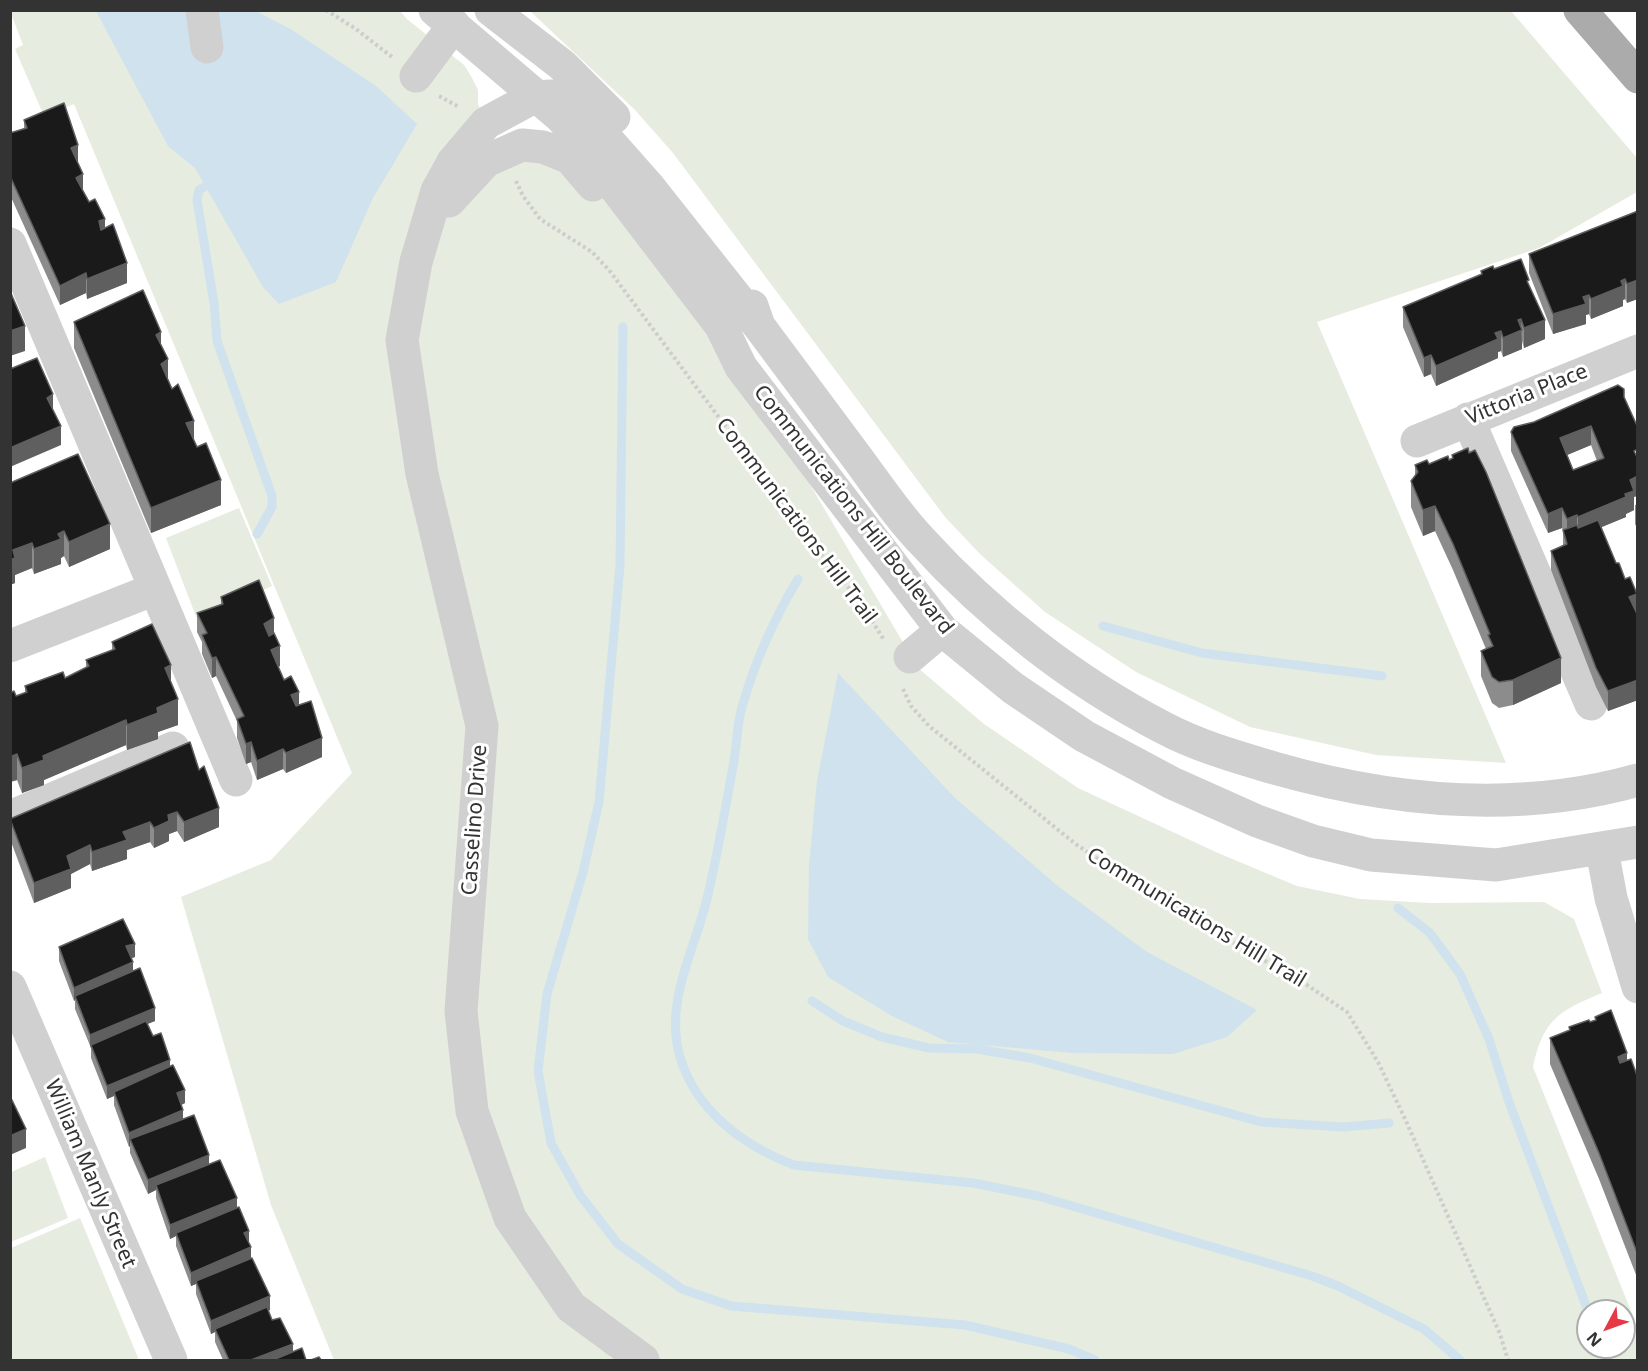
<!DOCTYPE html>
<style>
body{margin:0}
#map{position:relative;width:1648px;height:1371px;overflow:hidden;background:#fff;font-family:"Noto Sans",sans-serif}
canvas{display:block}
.frame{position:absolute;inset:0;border:12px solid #333;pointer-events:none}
.north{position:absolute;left:1576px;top:1299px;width:60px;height:60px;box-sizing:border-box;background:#fff;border:2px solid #adadad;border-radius:50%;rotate:229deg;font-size:16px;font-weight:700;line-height:24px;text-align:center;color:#333}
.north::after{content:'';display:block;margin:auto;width:21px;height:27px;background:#e63946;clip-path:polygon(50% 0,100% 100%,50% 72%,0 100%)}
</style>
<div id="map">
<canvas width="1648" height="1371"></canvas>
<div class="frame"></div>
<div class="north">N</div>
</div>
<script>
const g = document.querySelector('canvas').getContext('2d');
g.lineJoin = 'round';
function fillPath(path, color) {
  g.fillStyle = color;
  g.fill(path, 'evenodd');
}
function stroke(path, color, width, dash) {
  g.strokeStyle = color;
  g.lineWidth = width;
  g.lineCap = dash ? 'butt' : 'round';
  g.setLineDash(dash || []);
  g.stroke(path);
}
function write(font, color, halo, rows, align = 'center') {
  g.font = font + ' "Noto Sans",sans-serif';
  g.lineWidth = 6;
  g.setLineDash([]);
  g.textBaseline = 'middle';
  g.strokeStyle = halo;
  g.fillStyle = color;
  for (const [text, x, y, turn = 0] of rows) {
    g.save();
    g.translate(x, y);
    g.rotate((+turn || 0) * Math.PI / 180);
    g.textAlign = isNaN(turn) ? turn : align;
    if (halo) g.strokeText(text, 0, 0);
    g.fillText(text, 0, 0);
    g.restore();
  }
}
const green = new Path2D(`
 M10 11H400L407 19 464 65 471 76 478 90V104L486 123V161L570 158 741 367 918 668 984 724 1078 788 1218 853 1297 886 1360 899 1430 903 1544 902 1574 919 1602 993C1558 1011 1543 1020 1533 1067L1637 1326V1360H334L271 1205 181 897 271 860 352 773 74 104 44 116 15 49 23 45ZM1588 1311H1624V1347H1588Z
 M530 11H1511L1637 158V192L1539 248 1317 322 1506 763 1376 755 1250 727 1136 672 1045 612 981 555 945 517 673 153 635 110Z
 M239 508 272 586 197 619 166 538Z
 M45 1157 68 1218 11 1242V1172Z
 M80 1218 139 1360H11V1248Z`);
const water = new Path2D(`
 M96 11H256L292 30 376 86 417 124 373 198 336 282 279 304 263 287 195 168 168 146Z
 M838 673 955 798 1059 887 1147 952 1257 1010 1227 1037 1173 1054 1073 1053 948 1042 892 1016 828 977 808 939 809 865 817 781Z`);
const stream = new Path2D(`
 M212 182 199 190 197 200 214 303 217 341 272 496V507L257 534
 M623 327 620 565 599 802 583 872 547 994 538 1071 551 1143 580 1195 618 1244 682 1289 731 1306 965 1325 1069 1349 1095 1360
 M798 579C774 619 755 661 742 707 737 724 737 743 734 761 726 804 719 847 709 890 698 945 663 999 680 1057 696 1111 744 1146 794 1165L973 1183 1038 1196 1312 1276 1338 1286 1424 1329 1460 1360
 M1103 626 1202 653 1382 676
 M1398 908 1430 933 1460 974 1489 1039 1509 1102 1588 1311
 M812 1001 843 1021 882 1037 929 1048 977 1049 1030 1058 1261 1122 1343 1127 1389 1123
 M1602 1347 1607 1360`);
const path = new Path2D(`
 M326 10 356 29 392 57
 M439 96 459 107
 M516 181 523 196 540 219 592 252 609 270 829 565 859 600 884 640
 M903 689 911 706 929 726 1077 845 1146 892 1307 985 1347 1012 1378 1062 1406 1121 1500 1334 1508 1360`);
const minor = new Path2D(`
 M202 10 207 47
 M435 10 562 118 721 326 741 367 942 630 1013 688 1084 736 1172 783 1257 821 1313 841 1371 855 1496 865 1638 842
 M491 10 562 65 614 117
 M416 76 454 25
 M449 201 486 161 522 145 543 147 570 158 593 185
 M10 244 236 780
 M752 306 759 326C792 370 825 415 858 459 878 486 897 515 920 539 989 615 1073 681 1164 728 1198 746 1237 757 1274 768 1393 802 1517 814 1638 780
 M1468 419 1591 704
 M1417 441 1638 351
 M10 646 155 589
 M910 657 942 630
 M10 817 173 748
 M1602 850 1611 898 1638 987
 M10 987 171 1360
 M643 1360 571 1307 510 1218 472 1111 461 1011 482 726 422 474 402 340 416 262 437 191 453 162 486 123 534 97 551 96 572 106 603 135 649 187 759 326`);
const major = new Path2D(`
 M1580 10 1638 77`);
const wall = new Path2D(`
 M24 120 78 164 83 190 105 228 127 283 87 299 86 293 60 305 10 195V133L24 128Z
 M1638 211 1627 303 1625 299 1623 300V306L1591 319 1589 314 1586 315V324L1553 334 1529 273V254Z
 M1494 269 1529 285 1545 339 1524 348 1522 341V349L1503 357 1501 351 1498 352V358L1436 386 1431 374 1424 377 1403 327V307L1481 275V271Z
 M74 322 161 345 168 379 221 505 151 533 74 348Z
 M1624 397 1634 497V510L1626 514V517L1601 527 1637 613H1636L1638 616V700L1608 711 1596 687 1551 570V551L1563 545V530L1562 528 1548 533 1511 451V432ZM1591 445 1597 461 1573 470 1567 455Z
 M1452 455 1561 683 1513 705 1499 708 1492 703 1481 676V651L1486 649 1453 570 1435 531 1423 536 1411 507V481L1415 477V465L1429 464 1449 460 1452 459Z
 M10 483 110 549 69 567 64 556 61 558V564L34 574 32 568 15 575V583L10 585Z
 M1638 504V530L1635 524V505Z
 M221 597 274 634 280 666 278 667 284 680 299 705 322 757 286 773 283 769 257 780 251 762 246 764 237 738V721L216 676 212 678 202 654V642L197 632V613L221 604Z
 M112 642 171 682 178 725 158 732V739L127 750 126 745 44 780V785L22 793 17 780 10 782V693L16 696 25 693V686L65 678 86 668V660L112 650Z
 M190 742 219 827 184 842 177 831 169 834V841L154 848 150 842 127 850V859L92 871 90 864 71 874V888L34 903 10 839V819Z
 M59 947 135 957 131 958 133 971 155 1021 147 1024 153 1036 170 1066 185 1103 181 1105 183 1119 209 1164 237 1207 249 1243 251 1258 270 1310H268L272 1320 293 1352 306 1360H223L215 1342V1332L211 1334 196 1294V1284L191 1286 176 1246V1236L170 1239 156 1198V1190L148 1194 130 1153V1146L129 1147 114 1105V1096L107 1099 91 1058V1048L75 1009V1000L74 1001 59 961Z
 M1595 1017 1627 1060 1638 1078V1280L1599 1179 1550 1064V1038L1569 1030V1027L1595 1020Z`);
const shadedWall = new Path2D(`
 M78 145V164L71 148Z
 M83 174V194L76 178Z
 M105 219V238L99 240V221Z
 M127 263V283L87 299V279Z
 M86 273V293L60 305V286Z
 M1625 279V299L1623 300V306L1591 319V299Z
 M1638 280V299L1627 303V284Z
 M1589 295V314L1586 315V324L1553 334V314L1583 297Z
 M1521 319 1522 349 1503 357V338L1518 320Z
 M1545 320V339L1524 348V328Z
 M25 326V351L10 356V331Z
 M1501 331V351L1498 352V358L1436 386V366Z
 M161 332V357L156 335Z
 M1431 355V374L1424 377V358Z
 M168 359V384L161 364Z
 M53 394V414L47 398Z
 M194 421V446L186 423Z
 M61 426V445L10 467V448Z
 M1591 426V445L1560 458V438Z
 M1638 476V496L1634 497V510L1626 514V517L1578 537V517L1625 494 1630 480Z
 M221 480V505L151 533V508Z
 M1435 506V531L1423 536V510Z
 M1562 508V528L1548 533V514Z
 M1577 515V535L1567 538V519Z
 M110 524V549L69 567V542Z
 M64 531V556L61 558V564L34 574V549Z
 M32 543V568L15 575V583L10 585V560L13 550Z
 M1637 594V613L1629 616V597Z
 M274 618V637L264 643V624Z
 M280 646V666L271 670V650Z
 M216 657V676L212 678V658Z
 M1561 658V683L1513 705V680Z
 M171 665V690L165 668Z
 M1638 680V700L1608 711V691Z
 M299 692V711L291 714V695Z
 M178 699V725L158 732V739L127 750V725L157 708Z
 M126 720V745L44 780V785L22 793V768L43 756Z
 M322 738V757L286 773V753Z
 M251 742V762L246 764V744Z
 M283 749V769L257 780V761Z
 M17 754V780L10 782V757Z
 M219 808V827L184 842V822Z
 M177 812V831L169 834V841L154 848V828L168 815Z
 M150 822V842L127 850V859L92 871V852L123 832Z
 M90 845V864L71 874V888L34 903V883L67 856Z
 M135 944V957L126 960V946Z
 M133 962V975L75 996V1000L74 1001V988Z
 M155 1008V1021L91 1047V1045L90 1048V1035Z
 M1627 1053V1078L1618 1057Z
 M170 1060V1073L114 1092V1096L107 1099V1086Z
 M185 1090V1103L177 1107V1093Z
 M183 1110V1123L130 1139V1146L129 1147V1133Z
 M26 1129V1148L10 1155V1136Z
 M209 1155V1168L156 1185V1190L148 1194V1180Z
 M237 1198V1211L176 1233V1236L170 1239V1225Z
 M249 1231V1244L244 1233Z
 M251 1247V1260L196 1281V1284L191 1286V1273Z
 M270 1296V1310L217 1332 215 1329V1332L211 1334V1321Z
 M293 1344V1358L285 1360H251Z`);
const building = new Path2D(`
 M64 103 78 145 71 148 83 174 76 178 89 202 95 199 105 219 99 221 101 230 113 224 127 263 87 279 86 273 60 286 10 176V133L27 128 24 120Z
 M1638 211V280L1627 284 1625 279 1621 281 1623 286 1591 299 1589 295 1583 297 1586 304 1553 314 1529 254Z
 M1521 259 1529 280 1527 281 1545 320 1524 328 1521 319 1518 320 1522 330 1503 338 1501 331 1495 333 1498 339 1436 366 1431 355 1424 358 1403 307 1482 274 1481 271 1493 266 1494 269Z
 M143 290 161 332 156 335 168 359 161 364 172 389 178 384 194 421 186 423 197 447 206 443 221 480 151 508 74 322Z
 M10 291 25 326 10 331Z
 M37 358 53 394 47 398 61 426 10 448V369Z
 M1618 385 1624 389V397L1638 428V449L1634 451 1638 459V476L1630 480 1634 491 1625 494 1626 497 1578 517 1577 515 1567 519 1562 508 1548 514 1511 432 1514 427 1534 422ZM1591 426 1604 458 1573 470 1560 438Z
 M1468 448 1469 453 1475 450 1486 472 1561 658 1513 680 1499 682 1492 677 1481 651 1493 646 1488 635 1490 634 1453 544 1435 506 1423 510 1411 481 1418 472 1415 465 1427 460 1429 464 1448 456 1449 460 1453 458 1452 455Z
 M78 454 110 524 69 542 64 531 58 534 61 539 34 549 32 543 13 550 15 558 10 560V483Z
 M1598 520 1616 563H1619L1625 579 1630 577 1637 594 1629 597 1638 616V680L1608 691 1596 668 1551 551 1567 544 1563 530 1577 525 1578 528Z
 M259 580 274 618 264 624 269 636 274 633 280 646 271 650 284 680 291 676 299 692 291 695 296 706 311 701 322 738 286 753 283 749 257 761 251 742 246 744 237 719 244 716 216 657 212 658 202 635 207 633 197 613 223 604 221 597Z
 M152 624 171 665 165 668 178 699 157 708 158 713 127 725 126 720 43 756 44 760 22 768 17 754 10 757V693L14 691 16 696 27 692 25 686 63 672 65 678 89 666 86 660 115 649 112 642Z
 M190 742 199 770 204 766 219 808 184 822 177 812 168 815 169 821 154 828 150 822 123 832 127 840 92 852 90 845 67 856 71 869 34 883 10 819Z
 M123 919 135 944 126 946 133 962 74 988 59 947Z
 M140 968 155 1008 90 1035 75 996Z
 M1611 1010 1627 1053 1618 1057 1620 1063 1631 1059 1638 1078V1255L1599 1153 1550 1038 1570 1030 1569 1027 1589 1020 1590 1022 1596 1020 1595 1017Z
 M146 1021 153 1036 161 1033 170 1060 107 1086 91 1045Z
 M173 1065 185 1090 177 1093 183 1110 129 1133 114 1092Z
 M10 1096 26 1129 10 1136Z
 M194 1115 209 1155 148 1180 130 1139Z
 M220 1160 237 1198 170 1225 156 1185Z
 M239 1207 249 1231 244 1233 251 1247 191 1273 176 1233Z
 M252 1258 270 1296 211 1321 196 1281Z
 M267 1307 272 1320 280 1318 293 1344 251 1360H229L215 1329Z
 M302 1348 306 1360H273Z
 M319 1357 321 1360H311Z`);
const streetNames = [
 ["Vittoria Place",1527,395,-22],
 ["Communications Hill Boulevard",853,510,52],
 ["Communications Hill Trail",796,521,53],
 ["Casselino Drive",475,820,-86],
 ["Communications Hill Trail",1196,918,31],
 ["William Manly Street",90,1174,67]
];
fillPath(green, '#e6ecdf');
fillPath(water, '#cfe2ee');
stroke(stream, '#cfe2ee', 9);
stroke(path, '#cdcdcd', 4, [3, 3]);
stroke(minor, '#d0d0d0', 33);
stroke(major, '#ababab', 33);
fillPath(wall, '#8c8c8c');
fillPath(shadedWall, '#5f5f5f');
fillPath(building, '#1a1a1a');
stroke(building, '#5f5f5f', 1.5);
write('21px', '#333', '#fff', streetNames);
</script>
